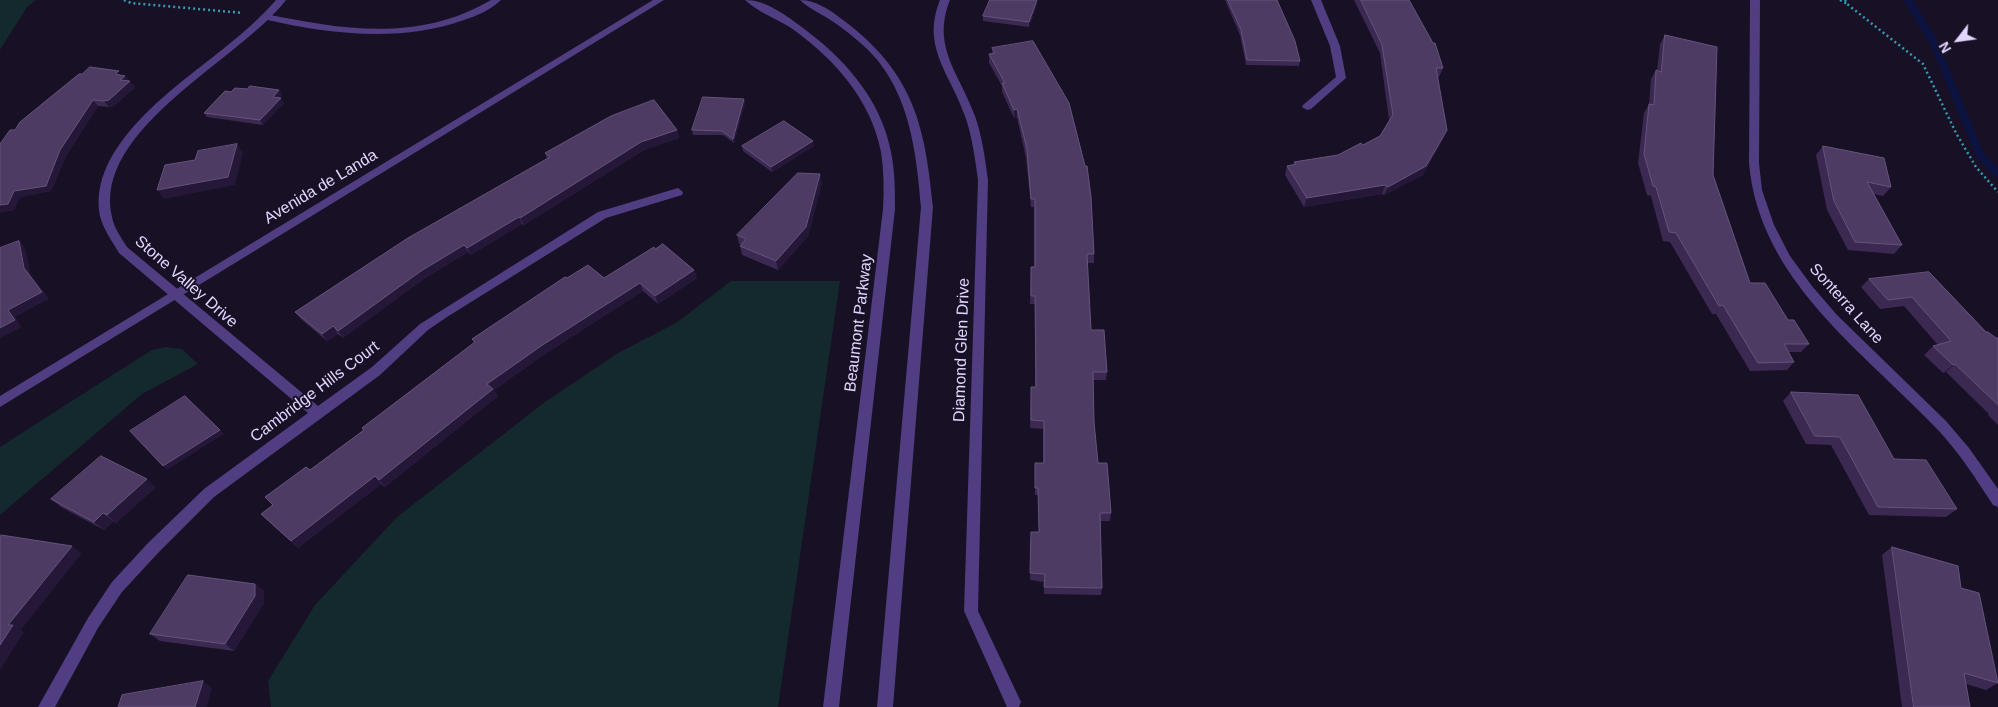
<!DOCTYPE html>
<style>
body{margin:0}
#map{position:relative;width:1998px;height:707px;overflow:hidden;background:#181025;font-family:Arial,sans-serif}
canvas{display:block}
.north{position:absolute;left:1933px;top:15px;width:50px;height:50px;-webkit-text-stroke:4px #181025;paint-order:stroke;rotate:240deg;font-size:14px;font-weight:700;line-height:20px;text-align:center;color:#e3d5fd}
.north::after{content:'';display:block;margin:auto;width:18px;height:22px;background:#e3d5fd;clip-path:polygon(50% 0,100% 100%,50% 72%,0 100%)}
</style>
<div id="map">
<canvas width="1998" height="707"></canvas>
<div class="north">N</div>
</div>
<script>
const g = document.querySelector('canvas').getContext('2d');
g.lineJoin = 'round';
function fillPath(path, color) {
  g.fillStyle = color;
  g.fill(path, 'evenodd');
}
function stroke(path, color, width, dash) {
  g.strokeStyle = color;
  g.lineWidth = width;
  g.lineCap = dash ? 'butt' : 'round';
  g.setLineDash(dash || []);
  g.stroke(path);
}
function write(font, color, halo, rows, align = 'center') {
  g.font = font + ' Arial,sans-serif';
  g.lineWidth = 4;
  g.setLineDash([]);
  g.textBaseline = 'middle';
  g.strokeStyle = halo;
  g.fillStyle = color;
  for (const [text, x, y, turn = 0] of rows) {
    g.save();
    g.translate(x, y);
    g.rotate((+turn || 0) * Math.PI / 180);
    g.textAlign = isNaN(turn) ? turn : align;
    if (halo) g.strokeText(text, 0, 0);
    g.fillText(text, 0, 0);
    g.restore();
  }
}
const green = new Path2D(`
 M0 0H36L27 7 0 50Z
 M731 281H840L778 707H271L268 681 315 605 397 517 545 402 618 353 676 323Z
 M166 347 182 349 198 364 142 394 0 515V447L139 358 152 350Z`);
const stream = new Path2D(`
 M1908 0 1934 43 1980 155 1998 174`);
const path = new Path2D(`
 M124 0 131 3 243 13
 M1840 0 1847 4
 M1845 0 1847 4 1923 64 1956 133 1976 167 1998 192`);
const service = new Path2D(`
 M491 0H501C492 9 477 16 464 20 400 43 328 34 263 19L262 17 266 14C343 30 420 42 491 0Z`);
const minor = new Path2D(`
 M276 0H286C240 60 92 129 112 217 114 228 121 237 127 247L318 406 372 367 420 324 598 212 678 188 683 192 682 195 606 218 447 317 428 330 380 375 214 497 158 553 122 592 98 628 55 707H38L88 618 112 582 148 543 204 489 308 413 119 253C112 241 103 229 100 216 87 146 177 86 223 49 242 34 260 18 276 0Z
 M940 0H950C931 47 960 74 975 116 982 136 985 158 988 180L978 611 1021 702 1019 707H1007L964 611 978 180C975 158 972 136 965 116 950 73 921 47 940 0Z
 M1311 0H1321L1340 46 1346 78 1311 109 1307 110 1302 107 1303 105 1336 77 1330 46Z
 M1750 0H1760L1759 163 1762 190 1774 225 1790 256 1812 286 1837 315 1946 421 1969 448 1998 489V507L1993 505C1976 479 1959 452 1937 429 1862 350 1759 280 1749 163Z`);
const tertiary = new Path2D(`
 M653 0H664L0 407V396Z
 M745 0C765 0 784 14 799 25 842 56 881 98 891 152 895 171 895 190 895 209L839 707H823L883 209C884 190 884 171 881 152 871 100 835 60 794 30 780 20 757 12 745 0Z
 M800 0C818 0 834 13 847 23 914 75 925 126 933 207L893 707H877L921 207C916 146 908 81 857 40 849 33 841 27 832 21 822 14 809 9 800 0Z`);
const wall = new Path2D(`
 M1037 0V4L1029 27 983 21V16Z
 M1225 0H1277L1300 61 1299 66 1246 65 1240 35Z
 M1354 0H1409L1443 68 1439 77H1437L1443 139 1423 175 1384 195 1382 194 1304 207 1285 175 1287 166 1294 165V162L1338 155 1363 145 1380 136 1389 120 1380 53Z
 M1665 35 1750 283 1788 320 1809 344 1801 352H1789L1794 362 1787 370 1750 371 1716 314H1712L1670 242 1663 241 1651 196 1647 195 1638 163 1644 113 1649 104 1651 79 1656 70 1657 71 1660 44Z
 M992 48 1094 254V263H1087L1091 330 1107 372 1106 380H1093L1094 422 1098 463 1111 513 1110 521H1100L1102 588 1101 595 1044 594V582L1030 580 1031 532H1039L1038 495H1035V463H1043V429L1030 428 1031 387H1035V304H1030L1031 267H1034V207H1031L1026 158 1017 118H1014L1002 92V86L989 63V54L992 53Z
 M122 75 125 76 135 87 114 106 109 107 98 106 66 156 51 191 20 197 14 210 0 212V144L15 130Z
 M247 89 279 90 282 95 279 98 284 103 263 125 207 117 204 113 231 92Z
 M744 99 745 103 734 143 723 135H693L692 130Z
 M677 130 679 138 644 150 524 225 522 224 471 255 468 252 425 278 343 338 338 334 327 341 301 319 295 312 547 159 545 153Z
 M742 146H814L772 172 743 151Z
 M1823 146 1891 187 1883 196 1873 194 1902 245 1894 254 1848 250 1827 210 1816 155Z
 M822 183 808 236 778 270 742 255 740 246 741 244H739L737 235Z
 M694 270 697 278 658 304 643 291 545 354 494 390 498 396 385 487 381 484 298 548 261 514 273 505 310 470 364 430 362 428 474 343 472 339 567 278H604Z
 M1929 272 1986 332 1996 338H1998V425L1988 415 1989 414 1946 372 1943 373 1924 355 1933 346 1938 345 1904 306 1880 309 1861 287 1869 279Z
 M1791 392 1894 459 1957 509 1946 517 1869 515 1831 445 1806 444 1783 401Z
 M156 487 116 523 113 521 104 530 61 507 51 499Z
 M1892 547 1961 588 1998 683 1986 690 1966 684 1970 707H1902L1882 555Z
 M255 584 264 591V603L234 651 160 641 150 634Z`);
const shadedWall = new Path2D(`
 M1037 0V4L1029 27V22Z
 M125 76 135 87 114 106 109 107 104 101 120 80Z
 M279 90 282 95 276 102 273 97Z
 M281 98 284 103 263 125 260 120Z
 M744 99 745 103 734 143 733 139Z
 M93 100 98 106 66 156 51 191 20 197 14 210 0 212V205L14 191 60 150Z
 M1017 109V118H1014V110Z
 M677 130 679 138 644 150 524 225 520 218 641 142Z
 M1447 130 1443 139 1423 175 1384 195 1388 187Z
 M813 141 814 146 772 172 771 167Z
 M237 144 243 153 235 185 164 199 157 190Z
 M820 174 822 183 808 236 778 270 776 261Z
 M1385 185 1382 194 1304 207 1307 198Z
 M519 217 522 224 471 255 467 248Z
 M19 241 25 248 31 275 49 299 15 317 22 327 0 338V328L24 268Z
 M464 245 468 252 425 278 343 338 338 331 421 271Z
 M694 270 697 278 658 304 655 296Z
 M640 283 643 291 545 354 494 390 498 396 385 487 379 480 487 384 541 346Z
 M333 326 338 334 327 341 322 334Z
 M1955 364 1946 372 1943 373 1953 365Z
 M220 430 224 434 167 470 163 466Z
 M375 476 381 484 298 548 291 541Z
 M147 479 156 487 116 523 107 515Z
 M103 513 113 521 104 530 94 522Z
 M72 546 82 553 21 630 24 632 0 670V645L8 625Z
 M255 584 264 591V603L234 651 225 644Z
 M203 681 212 688 207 707H195Z`);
const building = new Path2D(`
 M990 0H1037L1029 22 983 16Z
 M1228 0H1277L1295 41 1300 61 1247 60 1241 30Z
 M1361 0H1409L1433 43H1435L1443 68H1436L1447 130 1426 166 1388 187 1385 185 1307 198 1287 166 1296 164 1294 162 1338 155 1361 143 1363 145 1380 136 1393 115 1382 45Z
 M1665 35 1717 47 1713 175 1750 283H1765L1788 320H1794L1809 344H1784L1794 362 1758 363 1723 305 1719 306 1676 233 1669 232 1656 187 1653 186 1644 154 1649 104 1654 105 1656 70 1661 72Z
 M1033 41 1069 103 1085 166H1087L1091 197 1094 254H1087L1091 330H1104L1107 372H1093L1094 422 1098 463H1107L1111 513H1100L1102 588 1044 587 1045 574 1030 573 1031 532H1039L1038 488H1035V463H1044V421L1031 420V387H1036L1035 296H1031V267H1035V199H1031L1027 149 1017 109 1014 110 1002 83H1005L989 54 995 53 992 48Z
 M90 67 119 71 115 74 125 76 120 80 130 81 109 100 104 101 93 100 60 150 46 186 14 191 8 204 0 205V144L10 130H15L20 122 79 74H82Z
 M250 86 279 90 273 97 281 98 260 120 204 113 225 91 231 92 235 88 247 89Z
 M703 97 744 99 733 139 722 131 692 130Z
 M654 100 677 130 641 142 520 218 519 217 467 248 464 245 421 271 338 331 333 326 322 334 295 312 408 238 550 157 545 153 611 116Z
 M784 121 813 141 771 167 742 146Z
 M237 144 228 177 157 190 165 165 195 160 198 151Z
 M1823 146 1884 158 1891 187 1867 182 1902 245 1855 242 1834 201Z
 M798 173 820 174 806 227 776 261 740 246 746 239 737 235Z
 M19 241 24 268 42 292 8 310 15 320 0 328V248Z
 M663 244 694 270 655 296 640 283 541 346 487 384 493 389 379 480 375 476 291 541 261 514 273 505 265 497 306 467 310 470 364 430 362 428 475 342 472 339 565 277 567 278 588 265 604 278 654 247 655 249Z
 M1929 272 1986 332H1988L1996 338H1998V405L1955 364 1953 365 1933 346 1951 341 1912 297 1888 300 1869 279Z
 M1791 392 1858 395 1894 459 1926 460 1957 509 1878 507 1840 437 1815 436Z
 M185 396 220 430 163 466 130 431Z
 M101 456 147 479 107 515 103 513 94 522 51 499Z
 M1 535 72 546 8 625H13L0 645V536Z
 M1892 547 1958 566 1961 588 1979 593 1998 683 1964 673 1970 707H1914Z
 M188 575 255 584V596L225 644 150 634Z
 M203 681 195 707H118L122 695Z`);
const streetNames = [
 ["Avenida de Landa",321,187,-31],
 ["Stone Valley Drive",186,282,41],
 ["Sonterra Lane",1846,304,48],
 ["Beaumont Parkway",859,323,-83],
 ["Diamond Glen Drive",962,350,-88],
 ["Cambridge Hills Court",315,392,-37]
];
fillPath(green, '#13292e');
stroke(stream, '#0c1341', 8);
stroke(path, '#349bb2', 2.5, [2, 3]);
fillPath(service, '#503d82');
fillPath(minor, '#503d82');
fillPath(tertiary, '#503d82');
fillPath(wall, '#3b2952');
fillPath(shadedWall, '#251738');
fillPath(building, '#4d3b64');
stroke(building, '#64547c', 1);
write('16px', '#e3d5fd', '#181025', streetNames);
</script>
